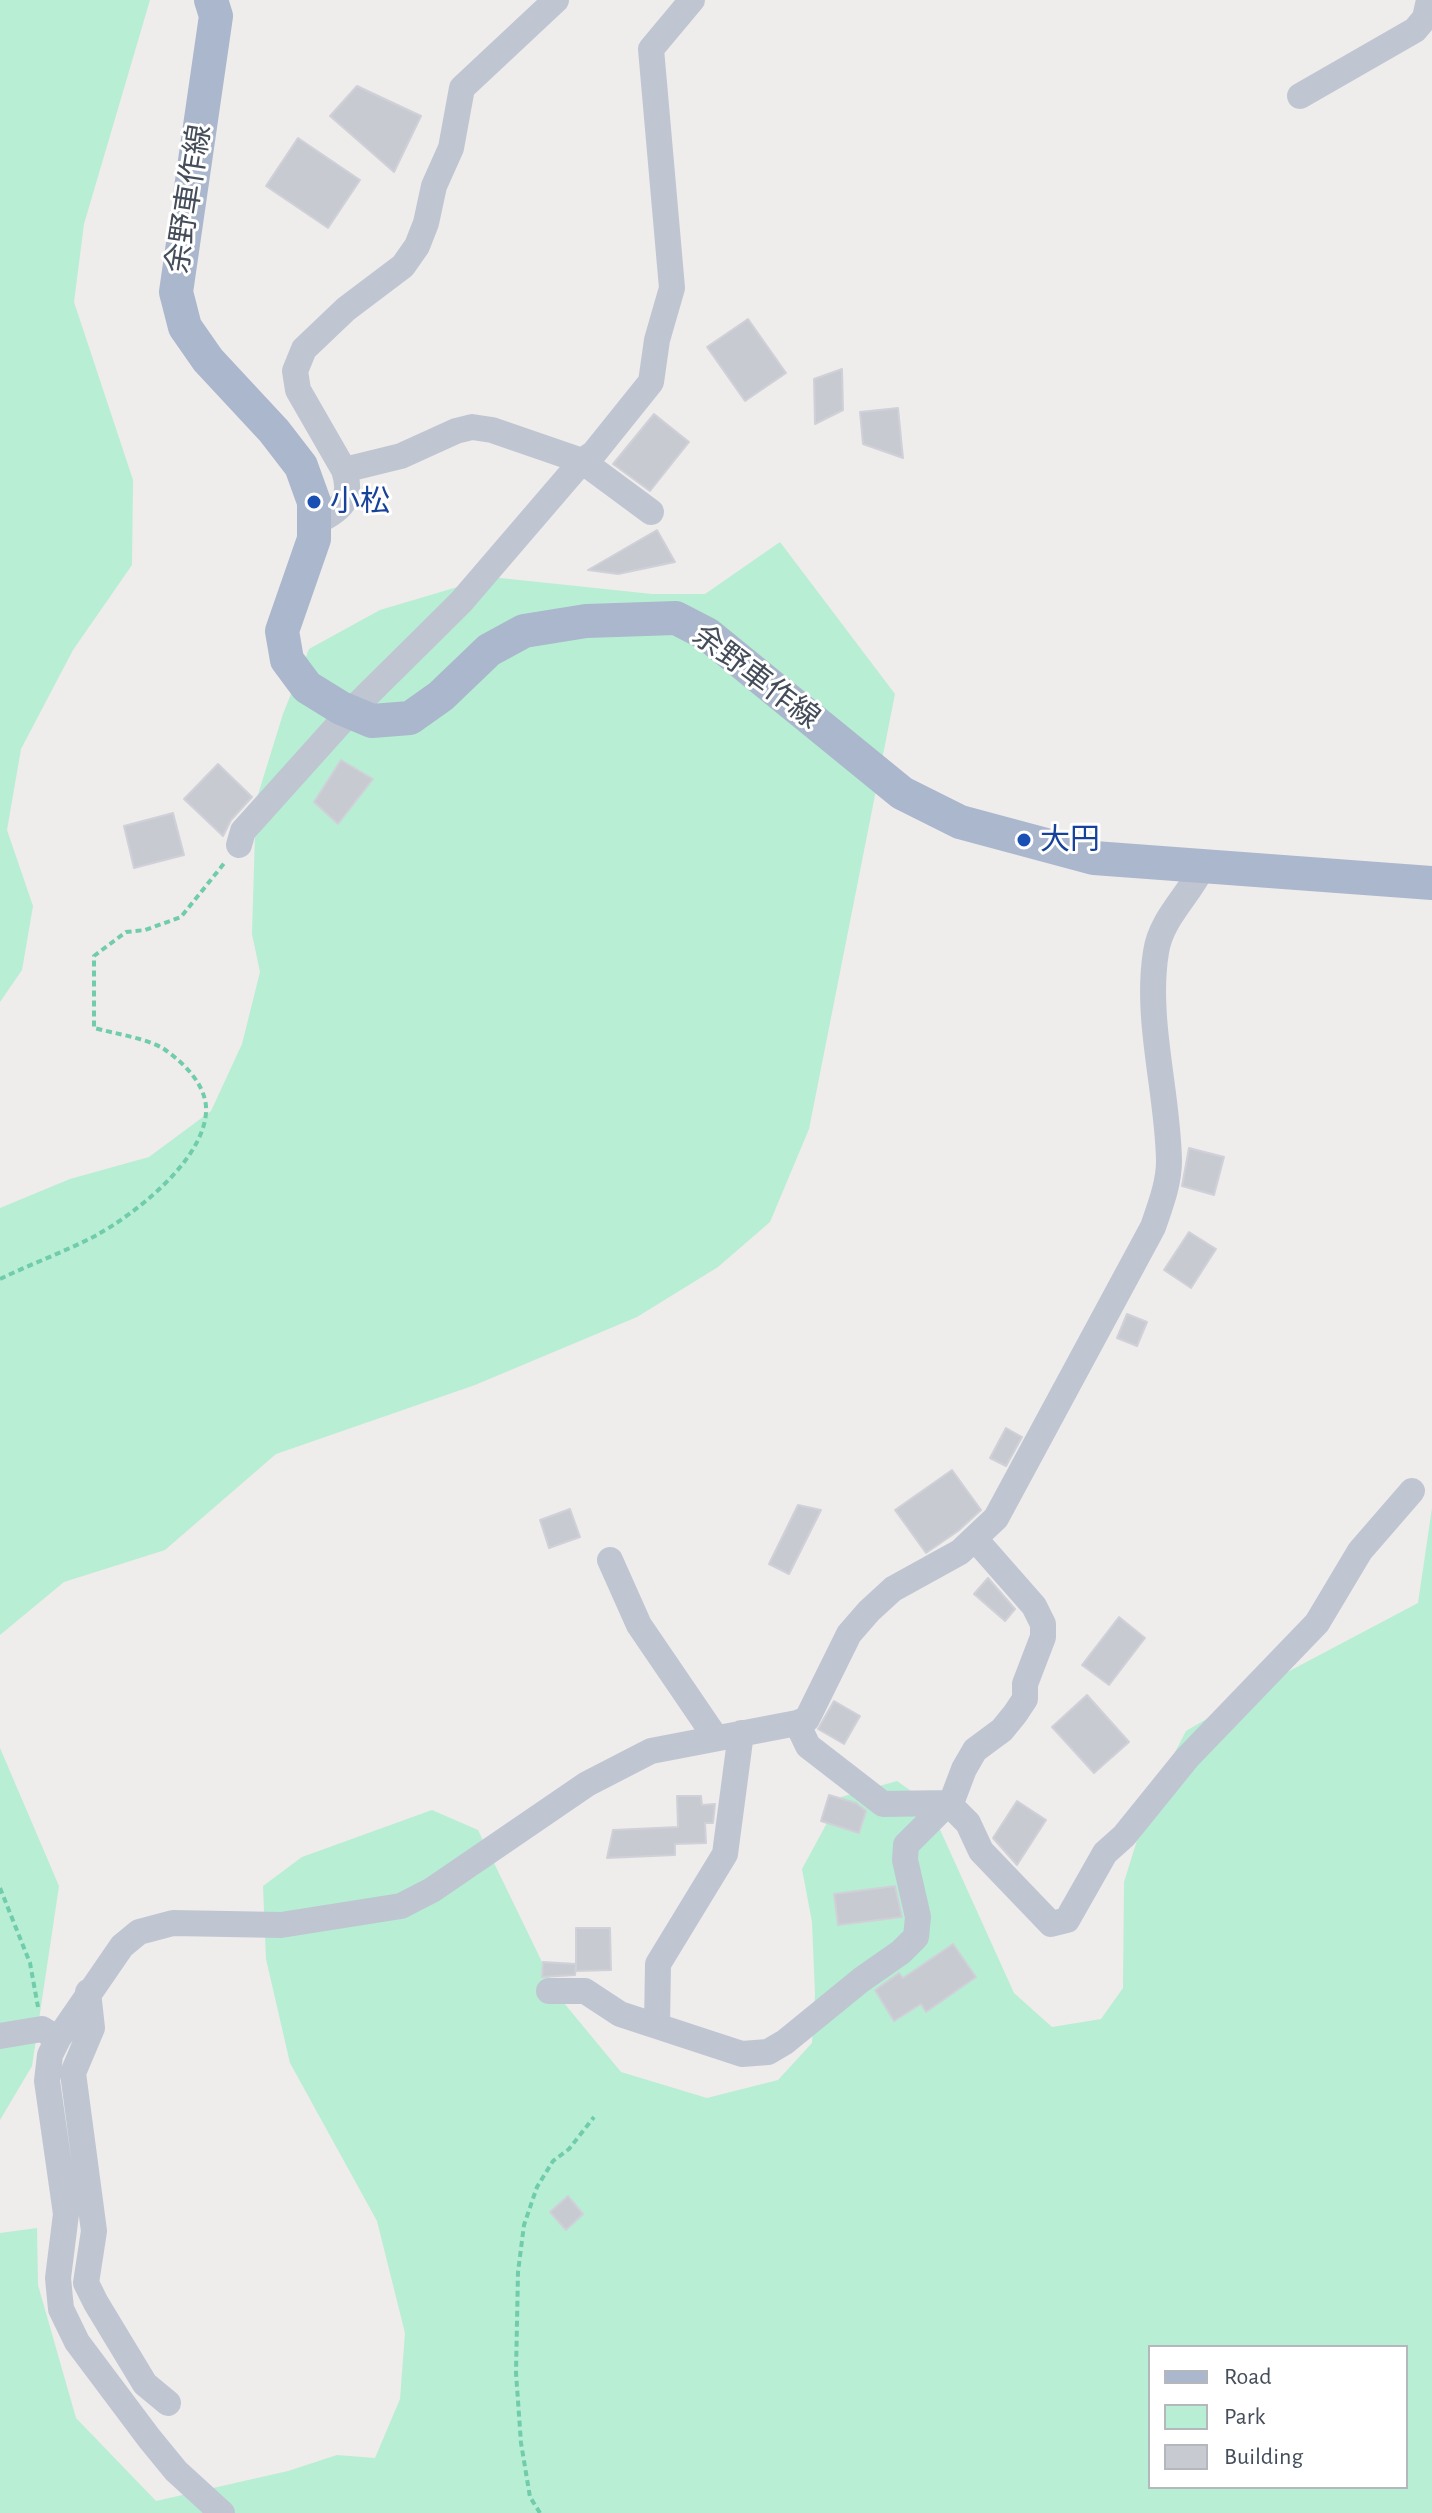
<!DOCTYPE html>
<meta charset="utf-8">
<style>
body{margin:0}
#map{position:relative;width:1432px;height:2513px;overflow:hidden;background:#efecec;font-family:"Alegreya Sans",sans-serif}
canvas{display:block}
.legend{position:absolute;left:1148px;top:2345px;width:260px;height:144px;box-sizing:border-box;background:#fff;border:2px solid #b4b8bd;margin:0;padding:10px 14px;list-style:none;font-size:24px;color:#444d59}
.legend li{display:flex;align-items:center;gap:16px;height:40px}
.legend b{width:40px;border:2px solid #b4b8bd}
</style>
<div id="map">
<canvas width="1432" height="2513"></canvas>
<ul class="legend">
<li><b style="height:10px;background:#abb7cc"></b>Road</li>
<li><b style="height:22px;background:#b8eed4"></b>Park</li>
<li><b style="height:22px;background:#c8cad2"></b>Building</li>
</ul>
</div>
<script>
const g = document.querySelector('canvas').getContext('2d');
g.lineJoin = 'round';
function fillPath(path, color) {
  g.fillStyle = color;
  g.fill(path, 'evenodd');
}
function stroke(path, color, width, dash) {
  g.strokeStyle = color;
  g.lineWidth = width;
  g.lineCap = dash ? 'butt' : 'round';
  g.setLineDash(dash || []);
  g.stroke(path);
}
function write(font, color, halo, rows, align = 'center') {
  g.font = font + ' "Alegreya Sans","Noto Sans JP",sans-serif';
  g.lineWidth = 6;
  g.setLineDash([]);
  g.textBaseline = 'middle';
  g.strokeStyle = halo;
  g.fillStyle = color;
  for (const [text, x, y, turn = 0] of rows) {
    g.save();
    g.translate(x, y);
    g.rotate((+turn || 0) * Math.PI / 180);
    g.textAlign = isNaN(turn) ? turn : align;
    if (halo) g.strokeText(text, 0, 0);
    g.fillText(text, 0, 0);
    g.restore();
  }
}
const green = new Path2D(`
 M0 0H150L84 224 74 302 133 480 132 565 73 650 21 749 7 830 33 906 22 970 0 1002Z
 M780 542 895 694 809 1129 770 1222 718 1267 637 1317 475 1385 276 1454 165 1550 64 1582 0 1635V1208L70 1179 149 1157 211 1111 242 1044 260 972 252 934 256 801 283 714 309 649 380 610 491 577 652 594H705Z
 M1432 1508V2513H0V2233L37 2228 38 2285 76 2418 156 2501 288 2471 337 2455 375 2458 400 2399 405 2333 377 2221 290 2063 266 1959 263 1886 302 1857 432 1810 478 1830 559 1997 621 2072 707 2098 778 2080 812 2043 815 1994 812 1922 802 1869 841 1797 897 1781 928 1803 1014 1993 1052 2027 1101 2019 1123 1988 1124 1882 1149 1802 1186 1731 1278 1677 1418 1603ZM1150 2347H1406V2487H1150Z
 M0 1748 59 1886 32 2066 0 2120Z`);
const building = new Path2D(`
 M357 86 421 116 394 172 330 116Z
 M298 138 360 180 328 228 266 186Z
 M748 319 786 373 745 401 707 347Z
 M842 369 843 410 815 424 814 379Z
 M898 408 903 458 863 444 860 412Z
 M654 414 689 442 650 491 613 464Z
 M657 530 675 562 618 574 588 570Z
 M341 760 373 779 338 824 314 802Z
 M218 764 252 797 231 820 223 836 184 799Z
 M173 813 184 855 134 868 124 826Z
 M1189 1148 1224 1157 1214 1195 1182 1186Z
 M1189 1232 1216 1249 1191 1288 1164 1270Z
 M1127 1314 1147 1322 1137 1346 1117 1338Z
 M1006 1428 1022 1437 1006 1466 990 1458Z
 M952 1470 981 1510 958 1531 926 1553 895 1510Z
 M798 1505 821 1510 789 1574 769 1564Z
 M570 1509 580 1537 549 1548 540 1520Z
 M988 1578 1015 1609 1005 1621 974 1594Z
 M1119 1617 1145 1638 1109 1685 1082 1665Z
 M1087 1695 1129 1742 1094 1773 1052 1727Z
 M834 1701 860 1716 844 1744 818 1729Z
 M829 1795 856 1803 866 1811 859 1833 821 1821Z
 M677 1796H701L702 1805 715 1804 713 1823H705L706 1843 675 1844V1855L607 1858 613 1830 678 1827Z
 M1017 1801 1046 1820 1017 1865 993 1838Z
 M895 1886 902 1917 838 1925 834 1894Z
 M576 1928H610L611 1970 576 1971Z
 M953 1944 976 1977 926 2012 921 2004 894 2021 875 1990 899 1973 903 1978Z
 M543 1962 576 1964 575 1975 542 1977Z
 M568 2196 583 2214 566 2230 550 2212Z`);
const path = new Path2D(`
 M0 1279C31 1264 64 1252 95 1236 135 1214 202 1162 206 1113 208 1086 184 1063 164 1049 149 1039 113 1033 94 1028V956L126 932 145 930 181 917 226 861
 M0 1888 30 1963 38 2007
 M540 2513 530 2497 521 2443 516 2373 518 2272 524 2225 537 2187 553 2161 569 2149 594 2117`);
const minor = new Path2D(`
 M1300 96 1415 30 1425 18 1429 0
 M344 470 401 456 456 431 472 427 492 430 582 461 651 512
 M314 523C340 510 354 501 344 470L298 390 295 371 304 349 346 309 403 266 417 246 426 223 434 186 451 148 462 88 556 0
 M239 845 243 831 350 712 461 602 582 461 594 453 651 382 657 340 672 288 651 49 692 0
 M610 1560 639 1625 716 1738
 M797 1723 808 1746 883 1804 948 1803 968 1823 981 1851 1051 1924 1067 1920 1105 1853 1124 1836 1187 1758 1317 1623 1360 1551 1412 1491
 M549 1991H585L620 2014 742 2054 768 2052 785 2042 861 1980 901 1952 916 1937 918 1917 905 1860 906 1845 953 1798 964 1769 975 1750 1002 1730 1015 1714 1025 1699V1684L1043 1637V1624L1034 1606 976 1540
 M88 1992 92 2028 73 2073 94 2231 86 2283 96 2303 145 2384 168 2403
 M657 2026 658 1964 725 1854 741 1733
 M0 2036 42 2029 58 2039
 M222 2513 176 2471 149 2438 77 2342 61 2309 58 2278 66 2214 47 2081 50 2055 58 2039 122 1946 139 1932 173 1923 281 1925 401 1906 432 1890 587 1784 651 1751 797 1723 807 1719 849 1634 869 1611 893 1589 960 1552 996 1518 1153 1227C1160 1206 1169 1184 1169 1161 1168 1093 1145 1019 1156 952 1161 918 1189 896 1203 866`);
const major = new Path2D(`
 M211 0 216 16 176 292 185 327 208 360 274 431 301 466 314 502V539L282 631 287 660 307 687 341 708 372 721 410 718 441 696 489 650 524 631 586 621 676 618 707 634 902 793 960 822 1094 858 1432 883`);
const markers = [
 [314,502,8,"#1a4fb4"],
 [1024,840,8,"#1a4fb4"]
];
const streetNames = [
 ["余野車作線",189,199,-81],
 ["余野車作線",756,677,37]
];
const transitNames = [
 ["小松",330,502],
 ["大円",1040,840]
];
fillPath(green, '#b8eed4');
fillPath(building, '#c8cad2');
stroke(building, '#d0d1d8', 2);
stroke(path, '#70ccaa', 4, [6, 4]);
stroke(minor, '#bfc6d2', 26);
stroke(major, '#abb7cc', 34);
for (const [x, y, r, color] of markers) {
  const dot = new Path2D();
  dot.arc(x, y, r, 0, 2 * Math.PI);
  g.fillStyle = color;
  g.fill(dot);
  stroke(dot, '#fff', 3);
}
write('30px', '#444d59', '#fff', streetNames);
write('30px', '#164399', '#fff', transitNames, 'left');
</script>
